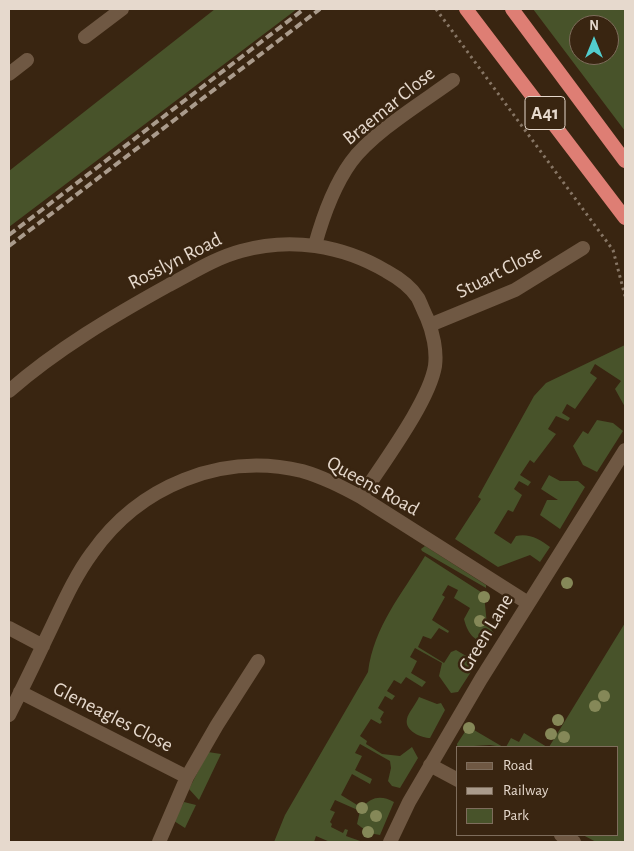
<!DOCTYPE html>
<style>
body{margin:0}
#map{position:relative;width:634px;height:851px;overflow:hidden;background:#392511;font-family:"Alegreya Sans",sans-serif}
canvas{display:block}
.frame{position:absolute;inset:0;border:10px solid #e6d9cd;pointer-events:none}
.legend{position:absolute;left:456px;top:746px;width:162px;height:90px;box-sizing:border-box;background:#392511;border:1px solid #7e6d5c;margin:0;padding:6px 9px;list-style:none;font-size:15px;color:#e6d9cd}
.legend li{display:flex;align-items:center;gap:10px;height:25px}
.legend b{width:25px;border:1px solid #7e6d5c}
.north{position:absolute;left:569px;top:15px;width:50px;height:50px;box-sizing:border-box;background:#392511;border:1px solid #7e6d5c;border-radius:50%;rotate:0deg;font-size:14px;font-weight:700;line-height:20px;text-align:center;color:#e6d9cd}
.north::after{content:'';display:block;margin:auto;width:18px;height:22px;background:#52cdce;clip-path:polygon(50% 0,100% 100%,50% 72%,0 100%)}
</style>
<div id="map">
<canvas width="634" height="851"></canvas>
<div class="frame"></div>
<ul class="legend">
<li><b style="height:6px;background:#6f5843"></b>Road</li>
<li><b style="height:6px;background:#aa9b8c"></b>Railway</li>
<li><b style="height:14px;background:#48532a"></b>Park</li>
</ul>
<div class="north">N</div>
</div>
<script>
const g = document.querySelector('canvas').getContext('2d');
g.lineJoin = 'round';
function fillPath(path, color) {
  g.fillStyle = color;
  g.fill(path, 'evenodd');
}
function stroke(path, color, width, dash) {
  g.strokeStyle = color;
  g.lineWidth = width;
  g.lineCap = dash ? 'butt' : 'round';
  g.setLineDash(dash || []);
  g.stroke(path);
}
function write(font, color, halo, rows, align = 'center') {
  g.font = font + ' "Alegreya Sans",sans-serif';
  g.lineWidth = 5;
  g.setLineDash([]);
  g.textBaseline = 'middle';
  g.strokeStyle = halo;
  g.fillStyle = color;
  for (const [text, x, y, turn = 0] of rows) {
    g.save();
    g.translate(x, y);
    g.rotate((+turn || 0) * Math.PI / 180);
    g.textAlign = isNaN(turn) ? turn : align;
    if (halo) g.strokeText(text, 0, 0);
    g.fillText(text, 0, 0);
    g.restore();
  }
}
const green = new Path2D(`
 M215 9H297L9 227V171Z
 M533 9H625V131ZM579 25H609V55H579Z
 M625 345V407L615 389 621 381 595 364 590 373 597 378 575 409 567 404 562 413 570 418 568 421 556 416 548 429 556 434 534 463 530 460 520 475 531 482 528 486 519 481 514 489 522 495 513 512 508 510 494 533 511 544 516 536C529 533 540 539 550 547L540 562 530 555 498 567 455 539 481 499 478 497 534 396 546 383Z
 M597 420 613 423 623 431 597 472 583 465 573 446 583 431 588 434Z
 M549 475 560 481H578L585 487 560 529 540 515 547 500H558L541 489Z
 M425 546 486 585V588L422 551 421 549Z
 M425 556 484 594 487 625 494 633 489 642C474 643 467 632 464 619L470 608 454 598 458 590 448 585 442 595 445 597 432 620 449 631 448 633 439 628 431 639 423 636 418 647 444 663 451 652 456 650 473 660 476 664 458 692 451 693 439 676 442 663 415 648 410 657 417 661 411 673 426 682 422 687 406 677 401 684 394 680 387 691 395 696 392 700 385 696 378 708 384 712 380 719 382 722 380 724 371 719 360 736 367 741 366 744 382 754 400 756 412 747 418 758 400 788 392 786 388 781 391 768 390 761 360 744 355 753 362 756 355 770 372 779 370 784 352 774 341 795 362 808C371 796 382 795 394 802L380 835 369 833 357 824 360 811 335 800 330 810 335 812 330 822 332 824 331 827 343 833 345 829 348 830 346 836 363 842H330L316 836 314 842H274L285 815 368 672C374 626 402 594 425 556Z
 M625 623V842H596L583 835H618V747H549Z
 M419 697 437 704 441 703 445 710 430 738C422 738 404 731 407 719 408 713 416 704 419 697Z
 M468 727H469L503 747 490 745 458 747V752L457 744Z
 M524 733 547 747H506L511 738 519 742Z
 M208 752 221 754 199 800 189 789Z
 M184 802 196 805 185 828 174 821Z`);
const path = new Path2D(`
 M436 9 613 250 625 296`);
const minor = new Path2D(`
 M85 37 122 9
 M9 74 27 60
 M315 245C323 216 333 187 351 162 373 132 423 102 453 80
 M430 325 515 290 583 248
 M9 391C57 349 113 316 169 285 192 273 215 258 241 251 290 237 342 245 386 271 397 277 411 287 418 298 421 304 424 312 427 318 433 332 437 351 435 366 429 402 382 464 361 497
 M9 628 43 646
 M20 692 187 777 217 725 258 661
 M9 715C21 691 33 667 44 643 59 613 72 580 92 553 139 486 221 452 302 471 323 477 342 487 361 497L528 603
 M430 765 458 780
 M561 835 574 842
 M159 842 187 777
 M390 842 409 802 481 679 625 450`);
const trunk = new Path2D(`
 M466 9 625 218
 M512 9 625 161`);
const rail = new Path2D(`
 M9 235 304 9
 M9 246 320 9`);
const trees = [
 [567,583],
 [484,597],
 [480,621],
 [604,696],
 [595,706],
 [558,720],
 [469,728],
 [551,734],
 [564,737],
 [362,808],
 [376,816],
 [368,832]
];
const shields = [
 [545,113,40]
];
const shieldNames = [
 ["A41",545,113]
];
const streetNames = [
 ["Braemar Close",389,106,-39],
 ["Rosslyn Road",175,261,-27],
 ["Stuart Close",499,272,-27],
 ["Queens Road",373,486,29],
 ["Green Lane",486,633,-59],
 ["Gleneagles Close",113,717,27]
];
fillPath(green, '#48532a');
stroke(path, '#877665', 3, [2.5, 4]);
stroke(minor, '#6f5843', 14);
stroke(trunk, '#de7e74', 14);
stroke(rail, '#aa9b8c', 4, [8, 4]);
g.fillStyle = '#858858';
for (const [x, y] of trees) {
  g.beginPath();
  g.arc(x, y, 6, 0, 2 * Math.PI);
  g.fill();
}
for (const [x, y, w] of shields) {
  const box = new Path2D();
  box.roundRect(x - w / 2, y - 16.5, w, 33, 4);
  g.fillStyle = '#392511';
  g.fill(box);
  stroke(box, '#e6d9cd', 1);
}
write('bold 19px', '#e6d9cd', null, shieldNames);
write('20px', '#e6d9cd', '#392511', streetNames);
</script>
